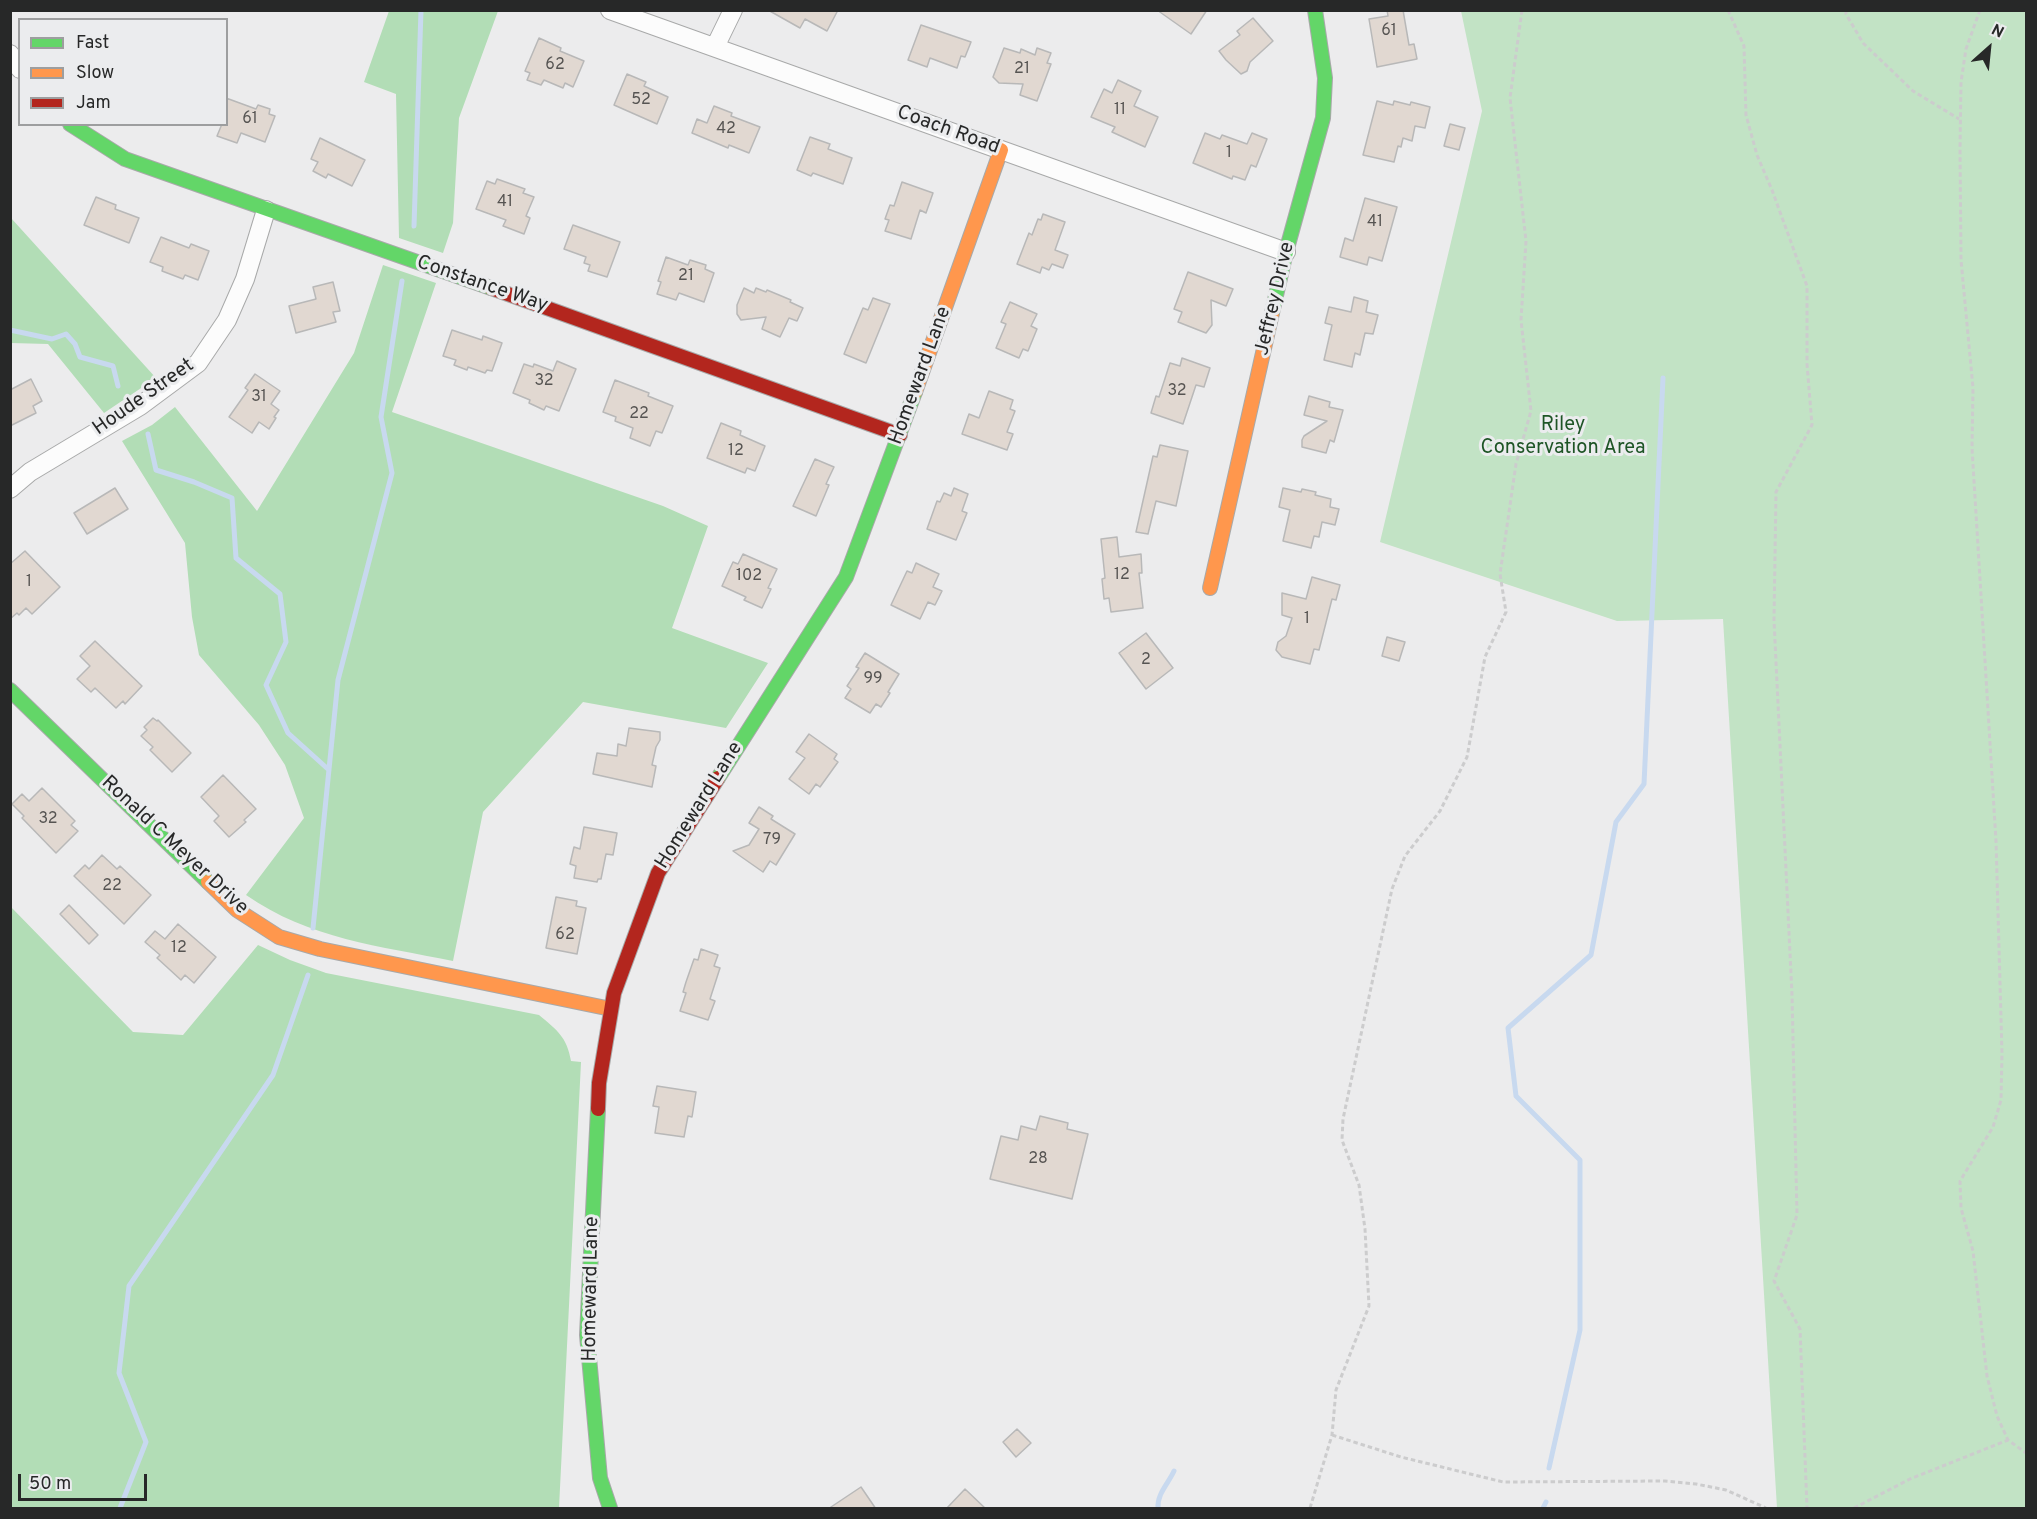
<!DOCTYPE html>
<style>
body{margin:0}
#map{position:relative;width:2037px;height:1519px;overflow:hidden;background:#ececed;font-family:Overpass,sans-serif}
canvas{display:block}
.frame{position:absolute;inset:0;border:12px solid #272828;pointer-events:none}
.legend{position:absolute;left:18px;top:18px;width:210px;height:108px;box-sizing:border-box;background:#ebecee;border:2px solid #9d9e9f;margin:0;padding:8px 10px;list-style:none;font-size:18px;color:#272828}
.legend li{display:flex;align-items:center;gap:12px;height:30px}
.legend b{width:30px;border:2px solid #9d9e9f}
.north{position:absolute;left:1959px;top:18px;width:60px;height:60px;-webkit-text-stroke:4px #ebecee;paint-order:stroke;rotate:27deg;font-size:16px;font-weight:700;line-height:24px;text-align:center;color:#272828}
.north::after{content:'';display:block;margin:auto;width:21px;height:27px;background:#272828;clip-path:polygon(50% 0,100% 100%,50% 72%,0 100%)}
.scale{position:absolute;left:18px;top:1474px;width:129px;height:27px;box-sizing:border-box;border:3px solid #272828;border-top:0;padding-left:8px;font-size:18px;line-height:21px;white-space:nowrap;color:#272828;-webkit-text-stroke:4px #ebecee;paint-order:stroke}
</style>
<div id="map">
<canvas width="2037" height="1519"></canvas>
<div class="frame"></div>
<ul class="legend">
<li><b style="height:8px;background:#63d668"></b>Fast</li>
<li><b style="height:8px;background:#ff974d"></b>Slow</li>
<li><b style="height:8px;background:#b3261e"></b>Jam</li>
</ul>
<div class="north">N</div>
<div class="scale">50 m</div>
</div>
<script>
const g = document.querySelector('canvas').getContext('2d');
g.lineJoin = 'round';
function fillPath(path, color) {
  g.fillStyle = color;
  g.fill(path, 'evenodd');
}
function stroke(path, color, width, dash) {
  g.strokeStyle = color;
  g.lineWidth = width;
  g.lineCap = dash ? 'butt' : 'round';
  g.setLineDash(dash || []);
  g.stroke(path);
}
function write(font, color, halo, rows, align = 'center') {
  g.font = font + ' Overpass,sans-serif';
  g.lineWidth = 6;
  g.setLineDash([]);
  g.textBaseline = 'middle';
  g.strokeStyle = halo;
  g.fillStyle = color;
  for (const [text, x, y, turn = 0] of rows) {
    g.save();
    g.translate(x, y);
    g.rotate((+turn || 0) * Math.PI / 180);
    g.textAlign = isNaN(turn) ? turn : align;
    if (halo) g.strokeText(text, 0, 0);
    g.fillText(text, 0, 0);
    g.restore();
  }
}
const green = new Path2D(`
 M1461 11H2026V1508H1777L1723 619 1617 621 1380 542 1482 111Z`);
const forest = new Path2D(`
 M389 11H498L459 118 453 223 443 253 399 238 396 94 364 82Z
 M11 218 156 378 104 413 48 344 11 343Z
 M383 265 436 283 392 412 663 506 708 526 672 628 768 663 726 728 583 702 483 812 453 961C380 946 309 939 246 895L304 818 285 765 259 725 199 655 192 617 185 543 122 441 152 425 175 407 257 511 354 353Z
 M10 906 133 1032 183 1035 258 945 290 960 326 973 539 1015C557 1030 567 1037 571 1061L581 1062 559 1508H11Z`);
const stream = new Path2D(`
 M414 226 421 10
 M10 330 52 339 66 334 75 344 80 357 113 366 118 386
 M148 434 156 470 194 482 232 498 236 558 280 594 286 642 266 685 288 733 329 770
 M313 928 338 680 392 473 381 417 402 281
 M1549 1468 1580 1330V1160L1516 1096 1508 1028 1591 955 1616 822 1644 784 1663 378
 M120 1508 146 1442 119 1373 129 1286 273 1075 308 975
 M1158 1508C1157 1494 1168 1484 1174 1471
 M1543 1508 1546 1502`);
const building = new Path2D(`
 M768 10H838L827 31 805 19 800 28Z
 M1157 10H1207L1191 34Z
 M1387 10H1403L1409 45 1414 44 1417 59 1377 67 1369 19 1388 16Z
 M1253 18 1273 41 1250 62 1247 71 1241 74 1226 60 1219 51 1240 35 1237 31Z
 M921 25 971 42 965 57 961 56 957 68 930 58 927 67 908 60Z
 M539 38 561 48 560 51 584 61 573 87 565 83 563 88 544 80 541 85 527 80 530 73 525 71Z
 M1004 48 1020 53 1021 49 1035 55 1037 48 1051 53 1047 63 1051 64 1037 101 1020 95 1023 84 999 83 993 77Z
 M627 74 646 82 644 86 668 97 657 124 614 105Z
 M1118 80 1141 91 1134 106 1158 117 1145 147 1112 132 1115 127 1091 117 1104 89 1112 93Z
 M226 98 256 109 258 105 270 109 269 114 275 116 265 142 241 133 237 143 217 136 222 124H226Z
 M1377 101 1393 105 1394 101 1410 105 1411 102 1430 107 1425 128 1415 126 1412 141 1403 138 1401 147 1398 146 1394 162 1363 155Z
 M714 106 732 113 731 116 760 127 749 153 729 145 728 148 692 133 697 119 707 123Z
 M1450 124 1465 128 1459 150 1444 146Z
 M1205 133 1220 139 1222 135 1247 144 1252 133 1267 139 1256 167 1251 165 1245 180 1233 176 1232 179 1193 163Z
 M810 137 830 144 828 149 852 158 843 184 813 173 811 176 797 170Z
 M320 138 365 160 352 186 328 174 326 178 313 171 318 162 311 159Z
 M497 179 525 189 523 193 534 197 526 216 530 218 524 234 503 226 506 220 476 209 487 181 495 184Z
 M902 182 933 193 926 213 920 210 911 239 885 231 889 220 885 219 890 205 894 206Z
 M96 197 116 205 115 209 139 218 129 243 84 225Z
 M1365 198 1397 207 1382 261 1369 257 1367 265 1340 257 1345 238 1353 241Z
 M1043 214 1065 222 1055 250 1068 255 1063 268 1052 264 1049 270 1042 267 1040 273 1017 264 1029 233 1032 235 1038 219 1041 220Z
 M573 225 620 242 607 277 588 271 590 265 584 263 586 257 564 249Z
 M161 237 189 248 191 244 209 251 198 280 185 275 183 279 162 271 163 267 150 262Z
 M666 257 688 265 690 260 706 265 705 269 714 273 704 302 679 293 676 300 657 294 661 282 658 281Z
 M1188 272 1233 289 1226 306 1211 300 1212 325 1206 333 1178 322 1182 312 1174 309Z
 M333 282 340 311 333 312 336 322 296 333 289 306 316 299 313 287Z
 M744 288 754 293 756 288 766 292 767 290 791 300 790 302 803 308 797 321 789 318 780 337 762 329 766 317 741 320 737 314V305Z
 M1354 297 1368 301 1366 312 1378 315 1373 334 1365 333 1360 355 1355 353 1352 367 1324 360 1332 325 1325 323 1329 307 1351 312Z
 M873 298 890 304 866 363 844 354 863 308 868 310Z
 M1010 302 1037 314 1031 326 1037 329 1028 351 1023 349 1019 358 996 348 1006 324 1001 322Z
 M452 330 482 340 483 336 502 343 492 371 487 370 485 373 468 367 467 370 454 365 456 360 443 356Z
 M1182 358 1210 368 1204 387 1196 385 1183 424 1151 413 1156 396 1159 397 1170 363 1180 366Z
 M557 361 576 369 559 411 546 406 544 410 529 403 530 400 513 393 524 364 533 367 534 364 553 371Z
 M255 374 280 391 271 404 279 410 274 417 276 418 269 429 259 422 252 433 229 417 248 390 245 388Z
 M31 379 42 401 33 406 36 413 10 426V390Z
 M615 380 649 393 648 396 673 406 662 433 656 431 650 446 630 438 633 428 615 421 616 417 603 412Z
 M989 391 1013 400 1010 409 1015 411 1007 432 1013 434 1007 450 962 434 969 414 979 418Z
 M1309 396 1330 402 1329 407 1343 410 1334 442 1330 440 1326 453 1302 447V440L1304 436 1327 421 1304 415Z
 M721 423 741 431 740 435 765 446 755 471 747 468 745 473 707 458Z
 M1160 445 1188 451 1176 506 1156 501 1148 534 1136 532 1153 456 1157 457Z
 M815 459 834 467 826 484 829 485 816 516 793 506Z
 M115 488 128 509 87 534 74 513Z
 M954 488 968 494 962 511 967 513 956 540 927 529 937 501 940 502 944 493 951 496Z
 M1283 488 1301 492 1302 489 1316 492 1315 495 1331 499 1330 507 1339 509 1335 525 1322 522 1319 537 1314 536 1311 548 1283 541 1290 510 1279 507Z
 M1117 537 1119 557 1141 554 1142 573H1139L1143 608 1111 612 1109 598 1104 599 1102 579 1105 578 1101 539Z
 M25 551 60 587 32 614 26 608 19 615 17 613 10 619V564Z
 M743 554 777 569 768 588 771 589 762 608 744 600 746 597 722 586 733 562 738 564Z
 M916 563 939 574 933 587 942 591 935 605 928 602 920 619 891 605 907 571 912 573Z
 M1312 577 1340 585 1336 600 1332 599 1319 650 1314 649 1310 664 1282 657 1276 650 1278 642 1286 636 1292 618 1282 615V593L1306 599Z
 M1146 633 1173 668 1146 689 1119 653Z
 M1387 637 1405 642 1399 661 1382 656Z
 M95 641 142 686 125 704 123 701 116 708 95 688 91 692 77 679 90 666 80 656Z
 M865 653 899 674 888 692 890 693 881 707 876 704 870 713 845 698 851 689 847 686 859 668 856 667Z
 M153 718 157 721 158 720 191 753 172 772 150 750 153 747 141 736 147 730 144 727Z
 M629 728 660 732V740L656 747 652 765 656 766 652 787 593 774 597 753 617 756 618 744 626 746Z
 M809 734 837 754 834 759 838 762 820 787 816 784 809 794 789 779 805 758 796 752Z
 M223 775 256 809 244 820 246 822 229 837 214 821 219 816 201 797Z
 M42 788 75 821 71 825 78 831 56 853 22 818 24 816 12 804 22 794 29 801Z
 M759 807 773 816 771 819 795 834 776 865 770 861 763 872 733 851 749 845 759 829 749 823Z
 M584 827 617 833 613 855 606 854 601 879H598L597 882 574 878 576 866 570 864 574 847 580 849Z
 M102 855 117 869 120 866 151 895 124 924 74 876 85 865 89 869Z
 M556 897 577 901 576 906 586 908 577 954 546 948Z
 M69 905 98 935 89 944 60 914Z
 M178 924 216 957 194 983 185 975 181 980 157 958 160 955 145 942 155 931 165 939Z
 M701 949 718 955 714 966 720 968 710 999 715 1001 708 1020 680 1011 686 993 683 992 686 982 694 959 698 960Z
 M657 1086 696 1092 692 1117 688 1116 684 1137 655 1133 659 1107 653 1106Z
 M1040 1116 1068 1123 1067 1129 1088 1134 1072 1199 990 1179 1001 1136 1018 1140 1021 1126 1036 1130Z
 M1017 1429 1031 1443 1016 1457 1003 1442Z
 M861 1487 876 1509H828Z
 M965 1489 986 1509H946Z`);
const path = new Path2D(`
 M1728 10 1744 46 1746 115 1757 155 1772 190 1807 286V364L1812 425 1776 492 1774 620 1792 995 1797 1215 1774 1281 1800 1329 1807 1508
 M1846 10V14L1863 43 1913 91 1959 119
 M1980 10 1966 49 1961 82 1960 149 1961 260 1973 388 1972 448 1996 841 2002 1054 2001 1100 1993 1127 1960 1181 1961 1208 1973 1251 1987 1376 1997 1416 2008 1440 2026 1453
 M1332 1435 1401 1457 1503 1482 1665 1481 1696 1484 1726 1490 1766 1508
 M1310 1508 1332 1435 1336 1390 1369 1306 1365 1229 1359 1185 1342 1140 1343 1119 1392 889 1405 856 1440 811 1467 757 1485 657 1506 612 1500 574 1516 464 1531 411 1521 320 1526 241 1510 98 1522 10
 M1854 1508 1910 1479 2008 1440`);
const street = new Path2D(`
 M610 10 1286 252
 M715 47 733 10
 M10 54 20 69
 M10 489 30 472 140 406 198 363 227 320 245 279 266 210`);
const fast = new Path2D(`
 M70 124 125 159 491 288
 M1272 313 1286 252 1323 118 1325 78 1315 10
 M10 690 208 882
 M718 778 846 577 915 392
 M598 1109 587 1335 600 1478 610 1508`);
const slow = new Path2D(`
 M915 392 1001 150
 M1210 588 1272 313
 M208 882 237 910 279 937 320 949 611 1009`);
const jam = new Path2D(`
 M491 288 900 435
 M598 1109 599 1083 614 993 658 873 718 778`);
const numberNames = [
 ["61",1389,32],
 ["62",555,66],
 ["21",1022,70],
 ["52",641,101],
 ["11",1120,111],
 ["61",250,120],
 ["42",726,130],
 ["1",1229,154],
 ["41",505,203],
 ["41",1375,223],
 ["21",686,277],
 ["32",544,382],
 ["32",1177,392],
 ["31",259,398],
 ["22",639,415],
 ["12",736,452],
 ["12",1122,576],
 ["102",749,577],
 ["1",29,583],
 ["1",1307,620],
 ["2",1146,661],
 ["99",873,680],
 ["32",48,820],
 ["79",772,841],
 ["22",112,887],
 ["62",565,936],
 ["12",179,949],
 ["28",1038,1160]
];
const streetNames = [
 ["Coach Road",948,131,20],
 ["Constance Way",482,285,19],
 ["Jeffrey Drive",1276,299,-77],
 ["Homeward Lane",921,376,-70],
 ["Houde Street",144,398,-35],
 ["Homeward Lane",700,806,-58],
 ["Ronald C Meyer Drive",174,846,43],
 ["Homeward Lane",592,1289,-89]
];
const parkNames = [
 ["Riley",1563,426],
 ["Conservation Area",1563,449]
];
fillPath(green, '#c2e3c5');
fillPath(forest, '#b2ddb6');
stroke(stream, '#c8d9ef', 5);
fillPath(building, '#e1d8d1');
stroke(building, '#b8b8b8', 1.5);
stroke(street, '#a8a9a9', 20);
stroke(fast, '#a8a9a9', 16);
stroke(slow, '#a8a9a9', 16);
stroke(jam, '#a8a9a9', 16);
stroke(path, '#cccccd', 3, [4.5, 3]);
stroke(street, '#fcfcfc', 18);
stroke(fast, '#63d668', 14);
stroke(slow, '#ff974d', 14);
stroke(jam, '#b3261e', 14);
write('16px', '#565452', null, numberNames);
write('20px', '#272828', '#ebecee', streetNames);
write('20px', '#1e5526', '#ebecee', parkNames);
</script>
